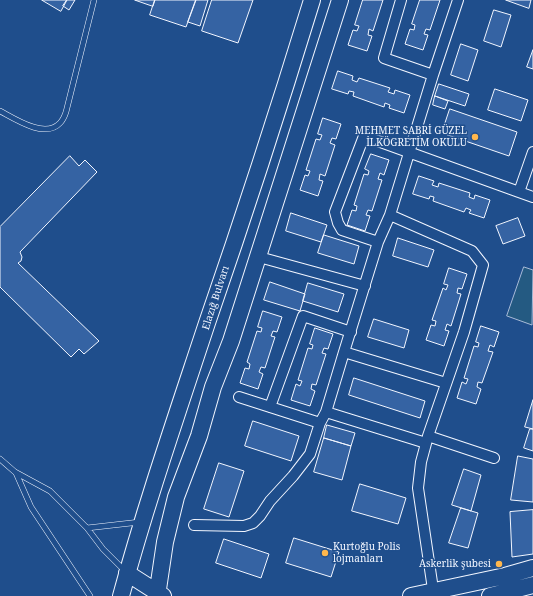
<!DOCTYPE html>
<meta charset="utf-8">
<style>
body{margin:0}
canvas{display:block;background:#1f4e8c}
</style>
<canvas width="533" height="596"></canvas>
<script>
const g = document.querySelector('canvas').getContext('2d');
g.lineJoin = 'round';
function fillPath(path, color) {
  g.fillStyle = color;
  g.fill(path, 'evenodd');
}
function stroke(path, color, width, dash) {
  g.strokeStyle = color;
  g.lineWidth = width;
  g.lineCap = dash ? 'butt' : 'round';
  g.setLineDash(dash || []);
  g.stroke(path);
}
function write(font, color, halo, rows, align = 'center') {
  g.font = font + ' "Noto Serif",serif';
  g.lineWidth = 3;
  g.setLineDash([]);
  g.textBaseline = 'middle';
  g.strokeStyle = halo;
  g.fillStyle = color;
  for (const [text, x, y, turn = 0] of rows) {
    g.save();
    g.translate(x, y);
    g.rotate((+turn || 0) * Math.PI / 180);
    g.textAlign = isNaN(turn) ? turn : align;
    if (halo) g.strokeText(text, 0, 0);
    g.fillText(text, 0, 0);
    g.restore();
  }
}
const green = new Path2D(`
 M524 267 533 270 532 325 507 316Z`);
const building = new Path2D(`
 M42 0H67L61 11Z
 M67 0H75L69 10 63 6Z
 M135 0H155L153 6Z
 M155 0H196L186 27 150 15Z
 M196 0H208L200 26 188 22Z
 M212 0H253L238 43 202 31Z
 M363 0H383L373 31 369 29 368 35 372 36 367 51 348 45 353 30 357 31 359 26 355 25Z
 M420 0H440L430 30 426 29 424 34 428 35 423 50 405 44 410 29 414 30 415 25 412 24Z
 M506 0H531L529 8Z
 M494 10 511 15 501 47 484 41Z
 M461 44 478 50 468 81 451 75Z
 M533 50V69L527 67Z
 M338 71 353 76 352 80 357 82 359 78 390 88 388 92 394 94 395 90 410 95 404 113 389 108 390 105 385 103 384 107 353 96 354 92 349 91 348 94 332 89Z
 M439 84 469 94 465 106 435 96Z
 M495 89 528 100 521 121 488 110Z
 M435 96 448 101 445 109 433 105Z
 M450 109 517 132 509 156 442 133Z
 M323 118 341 124 336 139 332 138 330 143 335 145 325 176 320 174 319 180 323 181 318 196 300 190 305 175 308 176 310 171 306 170 316 139 320 140 322 135 318 134Z
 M371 154 389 160 384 175 380 173 378 179 382 180 372 211 368 210 366 215 370 216 365 231 347 225 352 210 356 211 357 206 354 205 364 174 368 175 369 171 365 169Z
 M70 156 79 166 85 160 97 172 20 252 22 257 21 261 18 263 99 341 84 354 79 349 71 357 0 287V227Z
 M419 176 434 181 432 185 438 187 439 183 470 193 469 197 474 199 475 195 490 200 484 218 469 213 471 210 466 208 464 212 433 201 434 197 430 196 429 199 413 194Z
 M291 213 327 225 321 242 286 231Z
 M518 218 525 236 503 244 496 226Z
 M324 235 359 246 354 264 318 253Z
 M398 238 434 250 428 267 393 256Z
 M449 268 467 274 462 289 458 288 457 293 461 294 451 326 447 324 445 330 449 331 444 346 426 340 431 325 435 326 436 321 432 320 443 288 446 290 448 285 444 284Z
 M270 282 305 294 300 311 264 300Z
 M308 283 344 294 338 312 303 301Z
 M263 311 282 317 277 332 273 331 271 336 275 337 265 368 261 367 259 372 263 374 258 389 240 383 245 368 249 369 250 364 247 362 257 331 261 332 262 328 258 327Z
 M374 319 409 330 404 348 368 337Z
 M481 326 499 332 494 347 490 345 488 351 493 352 482 383 478 382 477 387 481 389 476 404 457 398 462 382 466 384 468 379 464 378 474 346 478 347 479 343 476 342Z
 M315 328 333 334 328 349 324 348 322 353 326 354 316 385 312 384 311 389 315 391 310 406 291 400 296 384 300 386 302 381 298 380 308 348 312 349 313 345 310 344Z
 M354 378 425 401 420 418 349 395Z
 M533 400V429L525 427Z
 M253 421 299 436 291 461 245 446Z
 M327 425 355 433 351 446 324 438Z
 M530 429H533V451L524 448Z
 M324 438 351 446 342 480 314 472Z
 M518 456 533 459V502L511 500Z
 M219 463 244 471 229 517 204 509Z
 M464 469 481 475 471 511 452 505Z
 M360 484 406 498 398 524 352 511Z
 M461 508 478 513 468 548 449 543Z
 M533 510V554L512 557 510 512Z
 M294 538 339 552 331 577 286 563Z
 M224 539 269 554 261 578 216 563Z`);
const lane = new Path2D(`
 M0 111C15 119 45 139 60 123 63 120 65 115 66 112L94 0
 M0 459 15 472 50 491 87 528 103 549 126 572
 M16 473 31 507 90 596
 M87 528 140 522`);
const street = new Path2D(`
 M401 0 384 58 433 75
 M519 192 533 197
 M390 215 472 251 483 265 464 332 428 436 421 462 418 488 434 596
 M378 242 342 230 338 223 335 212 364 136 519 192 533 152
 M259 257 365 286
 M446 383 344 352 378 242 390 215 433 75 458 0
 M239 397 320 423
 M270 407 303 316 351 332
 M326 412 426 443
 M428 436 494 458
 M194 525 244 526 253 523 260 516 270 501 293 476 310 454 320 423 326 412 344 352`);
const primary = new Path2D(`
 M127 573 163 596
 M121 596C146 504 177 414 207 323 244 216 279 108 312 0
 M157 596 165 542 176 497 199 436 213 387 231 341 340 0
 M411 596 505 576 533 568
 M490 596 533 585`);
const markers = [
 [475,137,4,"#ffb74d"],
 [325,553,4,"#ffb74d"],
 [499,564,4,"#ffb74d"]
];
const poiNames = [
 ["MEHMET SABRİ GÜZEL",467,131],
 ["İLKÖGRETİM OKULU",467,143],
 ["Kurtoğlu Polis",333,547,"left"],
 ["lojmanları",333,559,"left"],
 ["Askerlik şubesi",491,564]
];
const streetNames = [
 ["Elazığ Bulvarı",216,298,-72]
];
fillPath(green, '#245a82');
stroke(green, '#a8bbd7', 1);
fillPath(building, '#3563a3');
stroke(building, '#f2f6ff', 1);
stroke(lane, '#f2f6ff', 6);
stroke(street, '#f2f6ff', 12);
stroke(primary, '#f2f6ff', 18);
stroke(lane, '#1f4e8c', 5);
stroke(street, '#1f4e8c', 10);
stroke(primary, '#1f4e8c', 16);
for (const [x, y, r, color] of markers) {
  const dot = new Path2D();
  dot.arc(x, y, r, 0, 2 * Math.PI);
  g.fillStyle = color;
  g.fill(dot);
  stroke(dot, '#1f4e8c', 1.5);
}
write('10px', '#f2f6ff', '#1f4e8c', poiNames, 'right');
write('10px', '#f2f6ff', '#1f4e8c', streetNames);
</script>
